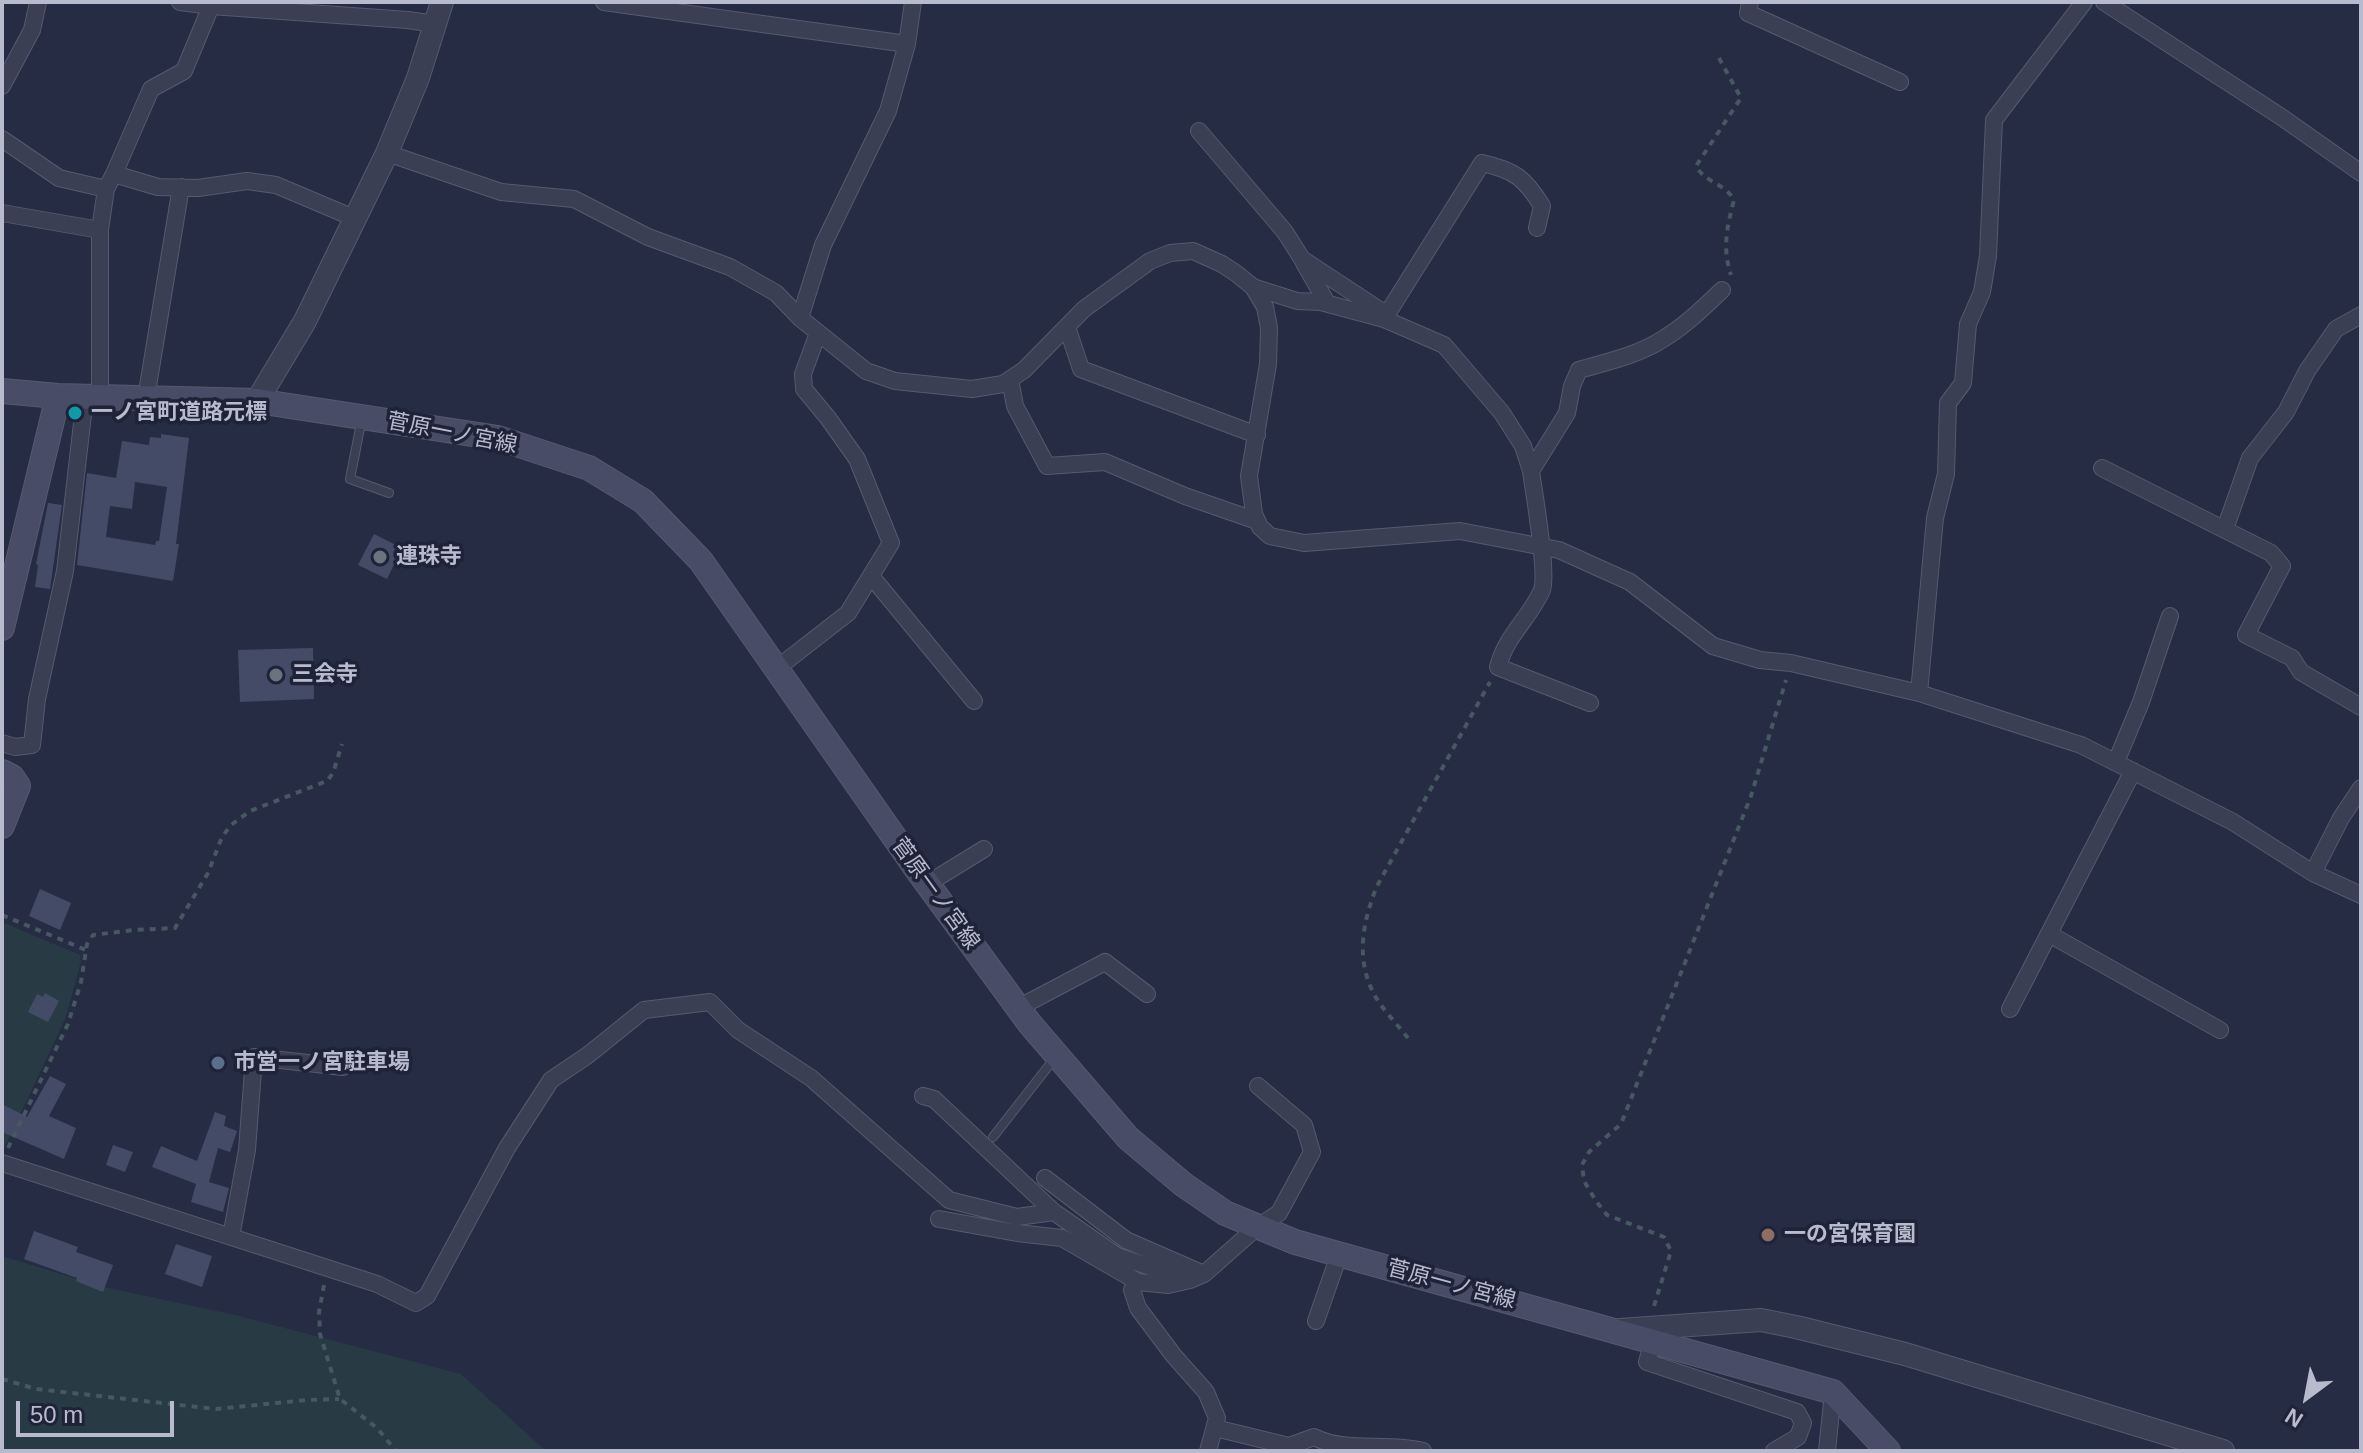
<!DOCTYPE html>
<meta charset="utf-8">
<style>
body{margin:0}
#map{position:relative;width:2363px;height:1453px;overflow:hidden;background:#262c44;font-family:Arial,sans-serif}
canvas{display:block}
.frame{position:absolute;inset:0;border:4px solid #b8bbcd;pointer-events:none}
.north{position:absolute;left:2267px;top:1357px;width:80px;height:80px;-webkit-text-stroke:6px #1f2339;paint-order:stroke;rotate:212deg;font-size:22px;font-weight:700;line-height:32px;text-align:center;color:#b8bbcd}
.north::after{content:'';display:block;margin:auto;width:28px;height:36px;background:#b8bbcd;clip-path:polygon(50% 0,100% 100%,50% 72%,0 100%)}
.scale{position:absolute;left:16px;top:1401px;width:158px;height:36px;box-sizing:border-box;border:4px solid #b8bbcd;border-top:0;padding-left:10px;font-size:24px;line-height:28px;white-space:nowrap;color:#b8bbcd;-webkit-text-stroke:6px #1f2339;paint-order:stroke}
</style>
<div id="map">
<canvas width="2363" height="1453"></canvas>
<div class="frame"></div>
<div class="north">N</div>
<div class="scale">50 m</div>
</div>
<script>
const g = document.querySelector('canvas').getContext('2d');
g.lineJoin = 'round';
function fillPath(path, color) {
  g.fillStyle = color;
  g.fill(path, 'evenodd');
}
function stroke(path, color, width, dash) {
  g.strokeStyle = color;
  g.lineWidth = width;
  g.lineCap = dash ? 'butt' : 'round';
  g.setLineDash(dash || []);
  g.stroke(path);
}
function write(font, color, halo, rows, align = 'center') {
  g.font = font + ' Arial,"Noto Sans JP",sans-serif';
  g.lineWidth = 7;
  g.setLineDash([]);
  g.textBaseline = 'middle';
  g.strokeStyle = halo;
  g.fillStyle = color;
  for (const [text, x, y, turn = 0] of rows) {
    g.save();
    g.translate(x, y);
    g.rotate((+turn || 0) * Math.PI / 180);
    g.textAlign = isNaN(turn) ? turn : align;
    if (halo) g.strokeText(text, 0, 0);
    g.fillText(text, 0, 0);
    g.restore();
  }
}
const green = new Path2D(`
 M2 922 80 955 81 961 66 1017 4 1149H2Z
 M2 1256 104 1287 235 1315 461 1374 546 1451H2Z`);
const building = new Path2D(`
 M161 434 189 438 176 544H179L173 581 77 565 87 473 116 478 122 441 149 445 150 437 161 438ZM135 482 167 487 159 541H156L155 545 106 537 110 506 132 509Z
 M48 503 62 505 50 589 35 587 38 565 36 564Z
 M374 534 402 548 387 579 358 565Z
 M313 648 314 699 240 702 238 650Z
 M40 889 71 903 60 930 29 916Z
 M45 993 59 1001 48 1022 28 1012 37 994 43 997Z
 M50 1076 66 1084 49 1116 76 1128 64 1159 2 1132V1104L27 1117Z
 M215 1112 226 1116 224 1126 237 1131 230 1152 218 1148 209 1182 229 1188 223 1212 191 1202 196 1184 152 1167 161 1146 197 1161Z
 M113 1145 133 1152 125 1172 106 1165Z
 M34 1231 78 1247 76 1252 113 1265 103 1292 76 1281 77 1278 24 1259Z
 M176 1244 212 1256 202 1287 165 1274Z`);
const path = new Path2D(`
 M1719 58 1741 98 1696 166C1705 183 1725 183 1734 200 1727 227 1722 248 1731 275
 M2 915 86 950
 M1408 1038C1397 1024 1382 1009 1374 994 1355 958 1363 921 1377 886L1490 682
 M8 1148 68 1024 81 982 87 944 93 935 133 930 175 928 208 873 222 837 231 825 250 811 327 781 333 773 342 744
 M324 1285 319 1312 320 1334 340 1399 377 1428 396 1451
 M1654 1306 1671 1251 1664 1237 1607 1215 1596 1201 1584 1181 1582 1165 1589 1152 1621 1124 1751 796 1786 680
 M2 1379 36 1389 216 1409 307 1400 339 1399`);
const service = new Path2D(`
 M362 418 350 479 389 493
 M993 1137 1054 1059`);
const minor = new Path2D(`
 M180 2 211 6
 M604 2 907 44
 M1750 2 1748 13 1900 82
 M2104 2 2280 116 2361 173
 M2 86 32 30 38 2
 M1199 131 1285 232 1302 259 1387 315
 M2 139 59 178 106 189 114 174 158 187 198 188 247 181 276 185 354 218
 M387 153 501 192 574 199 648 237 730 267 776 293 800 318 866 371 895 381 972 389 1003 384 1024 370 1084 309 1150 261 1170 253 1193 251 1222 264 1237 274 1253 287 1265 307 1269 328 1268 364 1249 476 1254 514 1260 527 1270 536 1304 543 1460 531 1559 550 1630 582 1713 646 1760 660 1791 663 1919 693 2081 745 2233 822 2313 873 2361 895
 M114 174 151 89 184 71 211 6 408 20 435 24
 M2 213 100 230V397
 M100 230 106 189
 M1304 263 1327 303
 M1253 287 1297 301 1321 302 1384 319 1444 345 1502 413 1523 446 1531 471
 M800 318 823 245 888 111 907 44 913 2
 M1384 319 1482 163C1514 170 1525 178 1542 206L1537 228
 M1067 327 1081 369 1257 435
 M1010 379 1015 406 1047 466 1105 462 1185 496 1257 521
 M146 398 181 187
 M2102 468 2271 553 2282 566 2246 635 2292 658 2301 672 2361 707
 M2225 529 2250 458 2286 412 2307 371 2336 329 2361 315
 M871 576 974 701
 M776 669 848 613 891 543 857 459 828 418 804 389 803 374 818 333
 M1919 693 1935 518 1946 474 1948 403 1963 383 1968 324 1982 292 1988 256 1994 120 2084 2
 M1590 703 1498 667C1506 635 1530 618 1542 590 1548 573 1534 493 1531 471L1567 413 1572 386 1579 370C1606 362 1639 355 1663 339 1685 326 1704 307 1722 290
 M2 743 15 747 32 745 37 699 65 571 85 397
 M2116 762 2141 702 2170 616
 M2313 873 2341 818 2361 788
 M927 884 984 849
 M2049 934 2220 1030
 M1018 1008 1105 962 1147 994
 M2010 1009 2133 771
 M923 1096 934 1099 1054 1212
 M2 1163 377 1284 416 1303 427 1296 507 1148 551 1080 588 1055 644 1010 710 1002 738 1030 811 1078 949 1200 1017 1217 1054 1212 1117 1256 1190 1280 1204 1274 1256 1228 1279 1213 1312 1152 1304 1125 1258 1086
 M1045 1178 1126 1240 1204 1274
 M939 1219 1017 1233 1062 1238 1138 1282
 M231 1237 247 1150 254 1057 343 1067
 M1190 1280 1168 1285 1138 1282 1132 1290 1138 1308 1174 1356 1206 1392 1217 1418 1208 1451
 M1316 1321 1339 1255
 M1653 1341 1647 1362 1797 1412 1803 1423 1798 1437 1774 1451
 M1215 1428 1289 1446 1314 1437C1345 1453 1388 1442 1423 1451
 M1827 1451 1833 1392`);
const tertiary = new Path2D(`
 M257 401 305 321 387 153 418 78 442 2
 M1620 1330 1761 1320 1796 1327 1905 1354 2223 1451`);
const secondary = new Path2D(`
 M2 391 58 396 257 401 498 438 589 468 643 501 701 561 918 871 1030 1024 1128 1138 1184 1185 1225 1213 1295 1242 1833 1392 1888 1451
 M2 628 58 396
 M2 772 12 777 18 786 2 826`);
const markers = [
 [75,413,8,"#0f9aa8"],
 [380,557,8,"#6b7280"],
 [276,675,8,"#6b7280"],
 [218,1063,8,"#5c6f8a"],
 [1768,1235,8,"#8d6e63"]
];
const poiNames = [
 ["一ノ宮町道路元標",91,413],
 ["連珠寺",396,557],
 ["三会寺",292,675],
 ["市営一ノ宮駐車場",234,1063],
 ["一の宮保育園",1784,1235]
];
const streetNames = [
 ["菅原一ノ宮線",452,434,11],
 ["菅原一ノ宮線",935,894,54],
 ["菅原一ノ宮線",1451,1285,15]
];
fillPath(green, '#283b45');
fillPath(building, '#444b66');
stroke(service, '#565a6e', 10);
stroke(minor, '#565a6e', 18);
stroke(tertiary, '#565a6e', 24);
stroke(secondary, '#565a6e', 26);
stroke(path, '#465861', 4, [6, 6]);
stroke(service, '#3a3f54', 8);
stroke(minor, '#3a3f54', 16);
stroke(tertiary, '#3a3f54', 22);
stroke(secondary, '#484c67', 24);
for (const [x, y, r, color] of markers) {
  const dot = new Path2D();
  dot.arc(x, y, r, 0, 2 * Math.PI);
  g.fillStyle = color;
  g.fill(dot);
  stroke(dot, '#1f2339', 3);
}
write('bold 22px', '#b8bbcd', '#1f2339', poiNames, 'left');
write('22px', '#b8bbcd', '#1f2339', streetNames);
</script>
